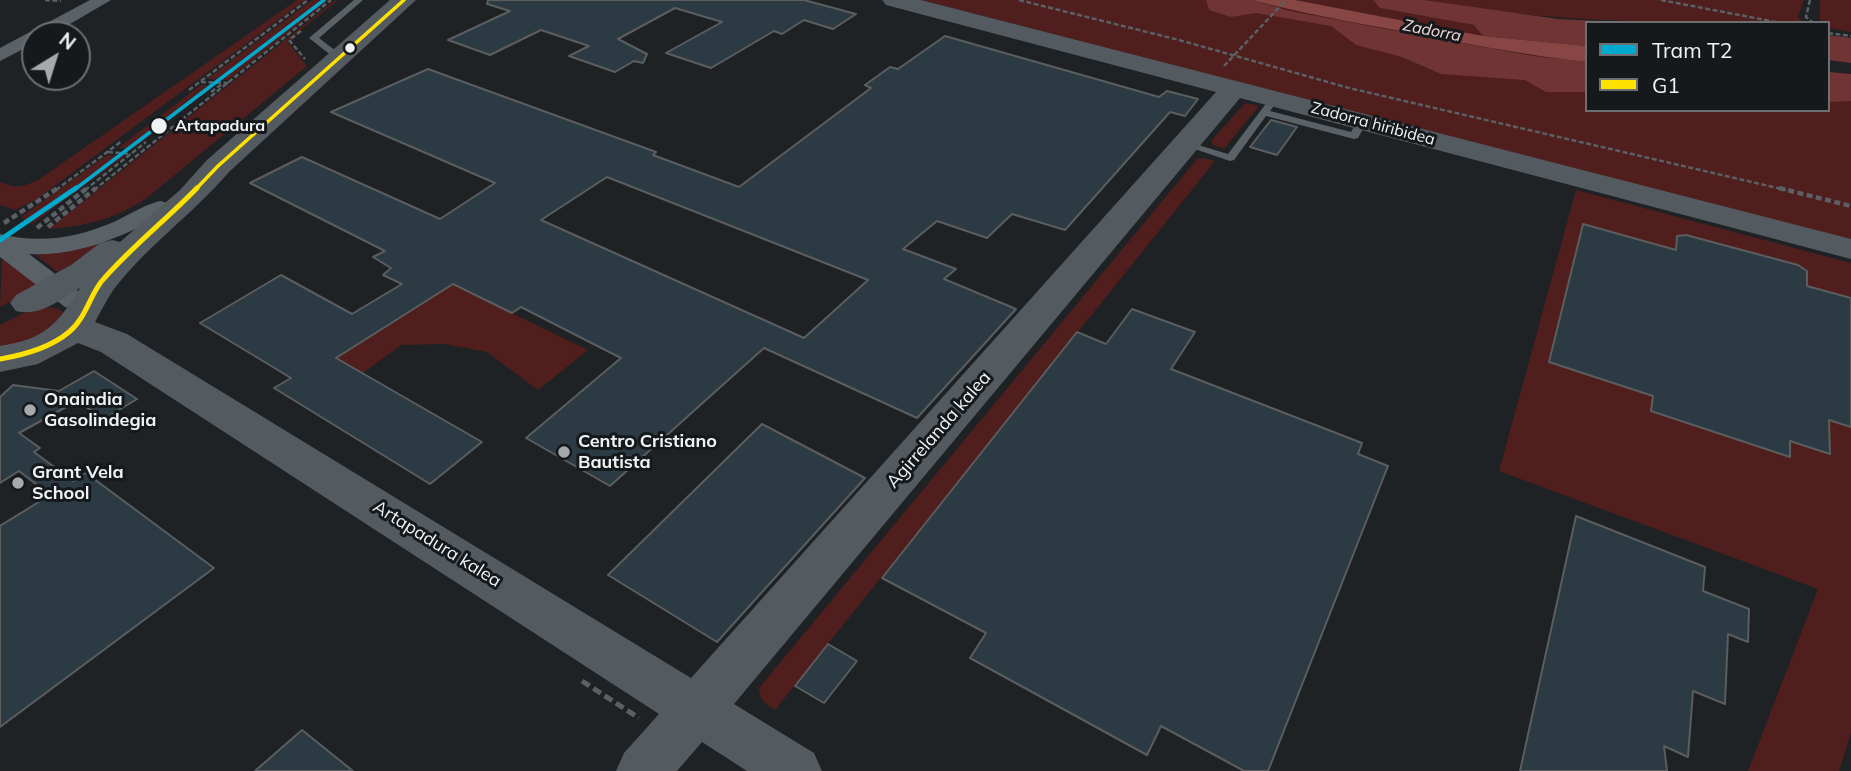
<!DOCTYPE html>
<style>
body{margin:0}
#map{position:relative;width:1851px;height:771px;overflow:hidden;background:#1f2224;font-family:Mulish,sans-serif}
canvas{display:block}
.legend{position:absolute;left:1585px;top:21px;width:245px;height:91px;box-sizing:border-box;background:#15191c;border:2px solid #6d7073;margin:0;padding:9px 12px;list-style:none;font-size:21px;color:#f0f3f5}
.legend li{display:flex;align-items:center;gap:14px;height:35px}
.legend b{width:35px;border:2px solid #6d7073}
.north{position:absolute;left:21px;top:21px;width:70px;height:70px;box-sizing:border-box;background:#15191c;border:2px solid #6d7073;border-radius:50%;rotate:38deg;font-size:19px;font-weight:700;line-height:28px;text-align:center;color:#f0f3f5}
.north::after{content:'';display:block;margin:auto;width:24px;height:32px;background:#a7aaac;clip-path:polygon(50% 0,100% 100%,50% 72%,0 100%)}
</style>
<div id="map">
<canvas width="1851" height="771"></canvas>
<ul class="legend">
<li><b style="height:9px;background:#00a9ce"></b>Tram T2</li>
<li><b style="height:9px;background:#ffe100"></b>G1</li>
</ul>
<div class="north">N</div>
</div>
<script>
const g = document.querySelector('canvas').getContext('2d');
g.lineJoin = 'round';
function fillPath(path, color) {
  g.fillStyle = color;
  g.fill(path, 'evenodd');
}
function stroke(path, color, width, dash) {
  g.strokeStyle = color;
  g.lineWidth = width;
  g.lineCap = dash ? 'butt' : 'round';
  g.setLineDash(dash || []);
  g.stroke(path);
}
function write(font, color, halo, rows, align = 'center') {
  g.font = font + ' Mulish,sans-serif';
  g.lineWidth = 6;
  g.setLineDash([]);
  g.textBaseline = 'middle';
  g.strokeStyle = halo;
  g.fillStyle = color;
  for (const [text, x, y, turn = 0] of rows) {
    g.save();
    g.translate(x, y);
    g.rotate((+turn || 0) * Math.PI / 180);
    g.textAlign = isNaN(turn) ? turn : align;
    if (halo) g.strokeText(text, 0, 0);
    g.fillText(text, 0, 0);
    g.restore();
  }
}
const green = new Path2D(`
 M297 0H305L37 199 15 210 0 205V182C17 189 25 187 41 178Z
 M312 0H329L228 80 207 79Z
 M335 0H338L287 41 307 66 148 197C117 219 86 226 49 229Z
 M922 0H1252C1301 13 1351 22 1400 31 1462 43 1524 55 1587 62V110H1828V72L1851 74V241Z
 M1295 0H1373L1380 8 1475 25 1483 36Z
 M1424 0H1804L1798 17 1805 23C1677 23 1550 24 1424 0Z
 M1820 0H1851V32L1828 28V23H1823L1820 19Z
 M201 85H215L133 149 118 148Z
 M1245 103 1259 106 1224 149 1213 145 1211 141Z
 M107 155 125 156 32 224 21 217Z
 M1204 158 1215 161 775 710C766 704 759 699 759 688L1197 159Z
 M1576 190 1851 263V733L1839 771H1748L1818 589 1499 471Z
 M104 241 59 273 36 255Z
 M2 259 39 284 35 289 0 307Z
 M406 262 588 350 538 390 487 352 444 344 401 345 363 373 350 366 297 402 284 391 444 289Z
 M46 307 59 309 66 315 37 342 0 347V325L30 310Z`);
const forest = new Path2D(`
 M1206 0H1252L1290 11 1428 37 1533 56 1587 62V92H1546L1525 80 1441 74 1402 57 1356 45 1331 26 1256 13 1231 17 1209 10Z
 M1373 0H1424L1558 19 1641 23H1587V46L1483 36 1474 25 1380 8Z
 M1828 35 1851 38V63L1828 60Z
 M1828 72 1851 74V101L1828 102Z`);
const water = new Path2D(`
 M1252 0H1295L1483 36 1587 46V62C1524 55 1462 43 1400 31 1351 22 1301 13 1252 0Z`);
const building = new Path2D(`
 M488 0H804L856 14 833 29 804 20 782 34 774 31 711 68 666 53 722 22 675 8 618 39 647 54 643 63 634 61 615 72 569 56 589 46 541 30 490 55 448 40 510 11 487 4Z
 M945 36 1159 97 1167 91 1198 99 1185 116 1170 112 1065 230 1012 214 987 238 937 221 903 249 956 269 944 279 1016 309 917 418 764 348 610 486 526 438 621 358 521 307 512 313 453 284 336 358 482 442 430 484 274 388 291 378 200 323 281 275 352 314 402 284 383 275 391 268 373 257 385 251 250 183 302 157 440 219 495 183 331 112 428 69 656 152 653 155 739 187 871 88 865 85 890 67 898 69ZM607 177 868 280 804 338 541 220Z
 M1271 120 1297 127 1277 155 1250 147Z
 M1583 224 1676 250 1677 236 1686 235 1798 265 1807 271V286L1851 298V427L1829 420 1830 454 1790 441V457L1651 411 1653 396 1549 362Z
 M1132 309 1195 332 1171 369 1362 443 1358 454 1388 466 1268 771H1244L1161 726 1147 755 970 658 986 633 882 578 1077 332 1106 344Z
 M94 371 137 399 104 419 77 401 19 433 40 448 34 452 73 481 86 473 214 568 0 727V526L50 495 19 471 0 483V397L13 385 59 391Z
 M762 424 865 478 717 642 608 575Z
 M1576 516 1705 567 1703 591 1749 609 1748 642 1728 634 1725 704 1693 691 1688 757 1664 746 1667 771H1520Z
 M828 644 857 661 824 703 795 686Z
 M302 730 353 771H255Z`);
const pathFar2 = new Path2D(`
 M45 0 61 1
 M1019 0 1179 40 1349 88 1786 190
 M1661 0 1781 23
 M1810 0 1806 17 1813 23
 M301 31 289 40 305 59
 M1828 33 1851 36
 M1224 66 1286 0
 M201 82 230 83
 M189 90 308 0
 M211 92 222 84
 M108 152 131 154
 M56 190 122 141
 M85 190 146 142
 M94 190 331 0`);
const pathFar1 = new Path2D(`
 M1779 188 1851 206
 M4 223 58 188
 M48 227 96 188
 M37 228 87 188`);
const path = new Path2D(`
 M582 681 639 718`);
const lane = new Path2D(`
 M354 0H363L319 38 345 58 337 60 309 38Z
 M1274 96 1279 99 1270 111 1351 132 1358 120 1367 122 1358 138 1354 139 1266 116 1234 160 1230 161 1180 144 1185 141 1228 154 1271 97Z`);
const street = new Path2D(`
 M90 0H111L51 35H35V43L0 61V48Z
 M160 201 168 203 171 208 168 213C125 235 79 257 29 254L83 295 87 301 83 307 74 309 65 307 0 257V234C41 244 77 238 116 221 130 214 144 205 160 201Z`);
const secondary = new Path2D(`
 M390 0H416L229 172C193 214 148 245 114 289 107 299 101 311 95 322L127 334 691 678 1216 92 886 5 882 0H921L1851 239V259L1240 98 734 704 814 753 822 771H747L702 742 677 771H616L624 753 659 714 101 352 78 343 38 364 0 372V346C45 339 57 325 80 288 59 300 40 317 16 311L10 303 16 295 71 265 100 243 112 240 120 242 180 190 207 160Z`);
const bus1Far1 = new Path2D(`
 M195 190 218 166 404 0`);
const bus1 = new Path2D(`
 M0 359C24 355 50 348 69 332 85 319 89 298 101 282 130 248 166 220 197 188`);
const tram1Far1 = new Path2D(`
 M74 190 324 0`);
const tram1 = new Path2D(`
 M0 240 76 188`);
const markers = [
 [350,48,6,"#f0f3f5"],
 [159,126,9,"#f0f3f5"],
 [30,410,7,"#a7aaac"],
 [564,452,7,"#a7aaac"],
 [18,483,7,"#a7aaac"]
];
const farWaternames = [
 ["Zadorra",1432,31,11]
];
const farStreetnames = [
 ["Zadorra hiribidea",1373,124,15]
];
const farStopnames = [
 ["Artapadura",175,126]
];
const poiNames = [
 ["Onaindia",44,400],
 ["Gasolindegia",44,421],
 ["Centro Cristiano",578,442],
 ["Bautista",578,463],
 ["Grant Vela",32,473],
 ["School",32,494]
];
const streetNames = [
 ["Agirrelanda kalea",939,430,-49],
 ["Artapadura kalea",437,544,32]
];
fillPath(green, '#4f1e1d');
fillPath(forest, '#6f3433');
fillPath(water, '#874643');
fillPath(building, '#2c3a43');
stroke(building, '#5b5d5e', 2);
stroke(pathFar2, '#5b6064', 2.5, [5, 2.5]);
stroke(pathFar1, '#5b6064', 4.5, [6, 3.5]);
stroke(path, '#5b6064', 5, [9, 4.5]);
fillPath(lane, '#5a6268');
fillPath(street, '#5a6268');
fillPath(secondary, '#535b61');
stroke(bus1Far1, '#ffe100', 3.5);
stroke(bus1, '#ffe100', 5);
stroke(tram1Far1, '#00a9ce', 3.5);
stroke(tram1, '#00a9ce', 5);
for (const [x, y, r, color] of markers) {
  const dot = new Path2D();
  dot.arc(x, y, r, 0, 2 * Math.PI);
  g.fillStyle = color;
  g.fill(dot);
  stroke(dot, '#15191c', 2.5);
}
write('italic 16px', '#f3dcda', '#15191c', farWaternames);
write('16px', '#f0f3f5', '#15191c', farStreetnames);
write('bold 16px', '#f0f3f5', '#15191c', farStopnames, 'left');
write('bold 18px', '#f0f3f5', '#15191c', poiNames, 'left');
write('18px', '#f0f3f5', '#15191c', streetNames);
</script>
